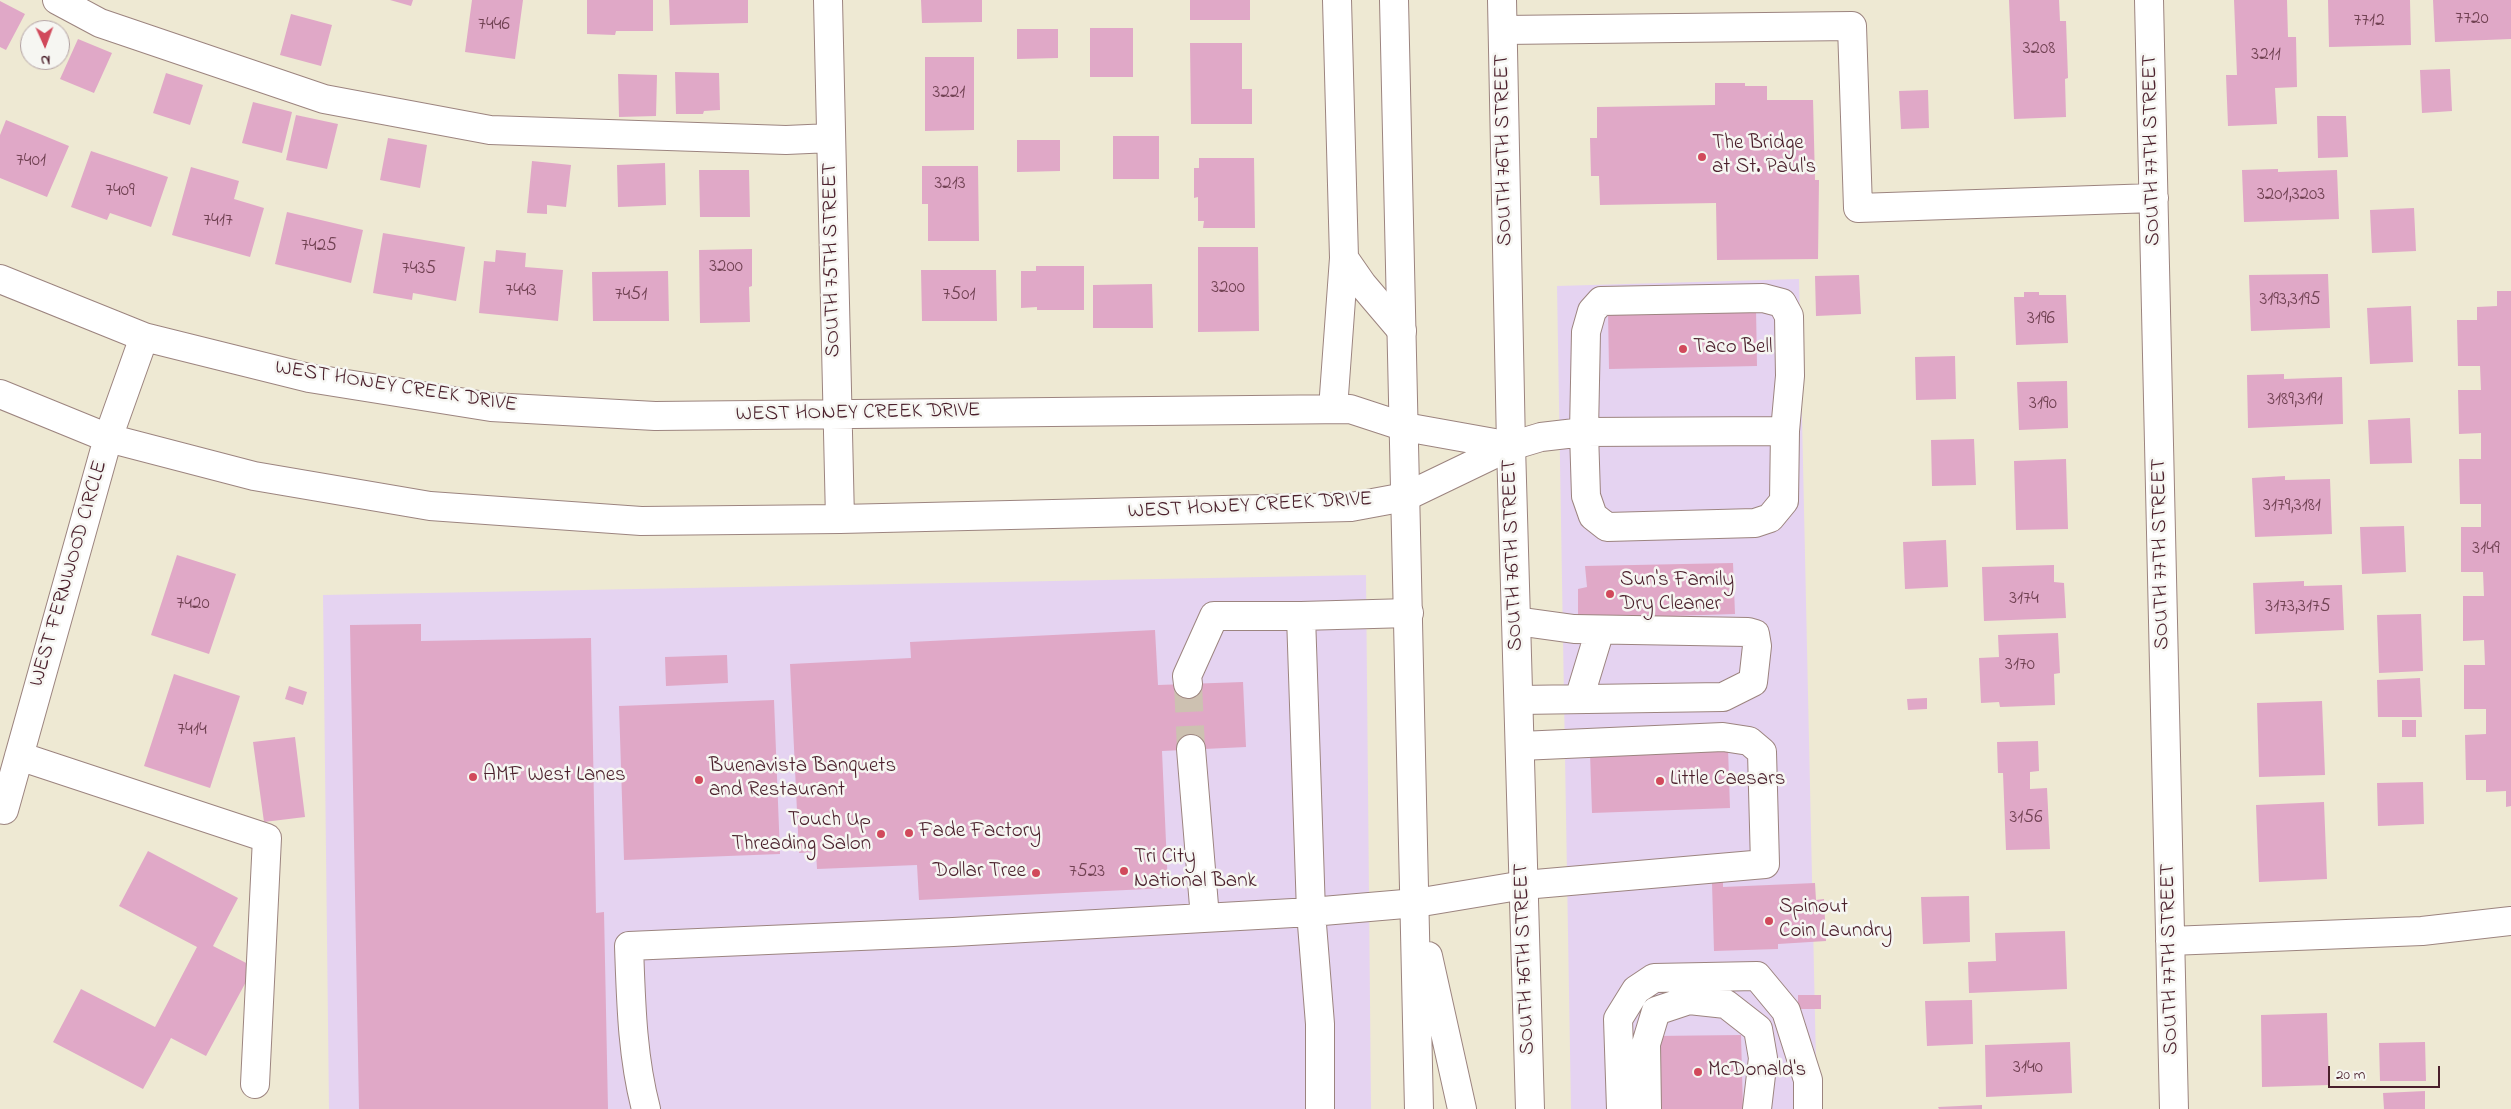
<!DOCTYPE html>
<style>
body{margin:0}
#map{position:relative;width:2511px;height:1109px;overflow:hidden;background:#eee9d3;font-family:"Indie Flower",sans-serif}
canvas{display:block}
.north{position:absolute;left:20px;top:20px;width:50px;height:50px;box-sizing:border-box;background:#f6f6f2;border:1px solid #b1a0a2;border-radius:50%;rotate:178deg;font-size:14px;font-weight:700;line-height:20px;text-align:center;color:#4a1f2b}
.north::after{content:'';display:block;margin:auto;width:18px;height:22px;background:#d1495b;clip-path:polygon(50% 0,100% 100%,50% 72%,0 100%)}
.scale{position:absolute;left:2328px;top:1066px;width:112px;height:22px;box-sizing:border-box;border:2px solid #4a1f2b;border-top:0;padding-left:6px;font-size:15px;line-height:18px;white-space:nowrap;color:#4a1f2b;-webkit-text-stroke:4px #f6f6f2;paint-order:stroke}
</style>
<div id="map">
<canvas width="2511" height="1109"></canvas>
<div class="north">N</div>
<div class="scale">20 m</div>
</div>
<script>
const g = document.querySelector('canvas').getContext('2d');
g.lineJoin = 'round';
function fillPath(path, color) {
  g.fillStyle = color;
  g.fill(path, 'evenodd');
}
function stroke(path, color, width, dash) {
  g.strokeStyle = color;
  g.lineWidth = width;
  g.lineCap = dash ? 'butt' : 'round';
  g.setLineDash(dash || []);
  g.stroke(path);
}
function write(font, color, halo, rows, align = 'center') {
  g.font = font + ' "Indie Flower",sans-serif';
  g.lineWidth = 5;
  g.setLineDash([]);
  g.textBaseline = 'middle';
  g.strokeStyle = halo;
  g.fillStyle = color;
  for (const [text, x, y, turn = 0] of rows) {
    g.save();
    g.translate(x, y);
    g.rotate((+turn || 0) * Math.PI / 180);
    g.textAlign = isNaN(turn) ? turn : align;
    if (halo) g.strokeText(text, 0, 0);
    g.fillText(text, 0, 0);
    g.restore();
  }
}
const built = new Path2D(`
 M1799 279 1817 1109H1571L1557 286Z
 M1366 575 1371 1109H329L323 595Z`);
const building = new Path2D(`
 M390 0H413L411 6Z
 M472 0H523L515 59 465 52Z
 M587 0H653V31H616L615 35 587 34Z
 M669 0H748V23L670 25Z
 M921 0H982V22L922 23Z
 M1190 0H1250V20H1190Z
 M2009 0H2059L2060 21H2066L2068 78 2065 79 2066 117 2014 119Z
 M2234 0H2287L2288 37H2296L2297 87 2275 88 2277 124 2228 126 2226 75H2237Z
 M2328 0H2410L2411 45 2329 47Z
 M2433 0H2511V39L2435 42Z
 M0 1 25 14 6 50 0 47Z
 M291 14 332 25 321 66 280 55Z
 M1090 28H1133V77H1090Z
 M1017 29H1058V58L1017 59Z
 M78 39 112 53 94 93 60 79Z
 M1190 43H1242V89H1252V124H1191Z
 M925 57H974V130L925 131Z
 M2450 69 2452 111 2422 113 2420 70Z
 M675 72 719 73 720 110 704 111 703 114H676Z
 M166 73 203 85 190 125 153 113Z
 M618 74 657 75 656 116 619 117Z
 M1715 83H1745V86H1767V100H1813L1815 180H1819L1818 259 1717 260 1716 203 1600 205 1599 176H1591L1590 138H1597V107L1715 105Z
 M1928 90 1929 128 1901 129 1899 91Z
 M253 102 292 112 282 153 242 143Z
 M296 115 338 124 327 169 286 160Z
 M2317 116H2346L2348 157 2318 158Z
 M6 120 69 146 47 197 0 178V135Z
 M1113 136H1159V179H1113Z
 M388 138 427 145 420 188 380 180Z
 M1017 140H1060V171L1017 172Z
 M91 151 168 177 151 227 110 213 107 220 71 207Z
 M1199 158H1254L1255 228H1203L1204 221H1198V197L1194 198V168H1199Z
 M532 161 571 165 566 207 547 205V214L527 213Z
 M665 163 666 205 618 207 617 165Z
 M922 166H978L979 241H928V204H922Z
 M191 167 239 181 234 199 264 208 250 257 172 235Z
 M2278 169V172L2337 170 2339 219 2244 222 2242 170Z
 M699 170H749L750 217H700Z
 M2414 208 2416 251 2372 253 2370 210Z
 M287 212 363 230 351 283 275 264Z
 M383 233 465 247 456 301 413 293 412 300 373 293Z
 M1198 247H1258L1259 331 1198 332Z
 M752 249V286L749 287 750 322 700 323 699 250Z
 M496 250 526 253 525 267 563 270 558 321 479 313 484 261 495 262Z
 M1036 266H1084V310H1037V307L1021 308V271H1036Z
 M921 270H996L997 321H922Z
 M668 271 669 321H593L592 272Z
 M2328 274 2330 328 2251 331 2249 275Z
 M1859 275 1861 314 1816 316 1815 276Z
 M1152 284 1153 328H1093V285Z
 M2497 291H2511V806L2506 807V791L2486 792V780H2466L2465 735 2486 734V709H2464V665H2485L2484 640 2463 641V596H2484L2483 572H2461V527H2481V504H2460L2459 459H2481V433L2459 434 2458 390H2481L2480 366H2458L2457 320H2477V307L2497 306Z
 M2024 292H2039V295H2066L2068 343 2016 345 2014 297H2024Z
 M2411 306 2413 362 2370 364 2367 308Z
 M1756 308 1757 366 1609 369 1608 312Z
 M1955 356 1956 399 1916 400 1915 357Z
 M2284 374V379L2342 377 2343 424 2248 428 2247 375Z
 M2067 381 2068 428 2019 430 2017 382Z
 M2410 418 2412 463 2370 464 2368 420Z
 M1974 439 1976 485 1932 486 1931 440Z
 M2066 459 2068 529 2016 530 2014 461Z
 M2285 476V480L2330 479 2332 534 2255 537 2252 478Z
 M2404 526 2406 572 2362 574 2360 527Z
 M1946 540 1948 587 1905 589 1903 542Z
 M177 555 236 574 209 654 151 635Z
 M1733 563 1735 614 1578 619V589L1587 587 1585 566Z
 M2054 565V582L2064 583 2066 618 1984 621 1982 567Z
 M2304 581V586L2342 585 2344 630 2255 634 2253 583Z
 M2421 614 2423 671 2379 673 2377 615Z
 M421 624V641L591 638 596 913 604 912 608 1109H359L350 625Z
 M1155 630 1158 685 1243 682 1246 747 1162 751 1168 888 919 900 917 865 817 869 816 852 799 853 790 664 911 658 910 642Z
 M2058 633 2060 673 2054 674 2055 705 2000 707 1999 702 1981 703 1979 658 1999 657 1998 635Z
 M727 655 728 683 666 686 665 657Z
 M174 674 240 696 210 788 144 766Z
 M2420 678 2422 717H2378L2377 680Z
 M289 686 307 692 303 705 285 699Z
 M1927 698V709L1908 710 1907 699Z
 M774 700 780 854 624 860 619 706Z
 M2322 701 2325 775 2259 777 2257 703Z
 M2402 720H2416V737H2402Z
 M295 737 305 817 264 822 253 742Z
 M2038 741 2039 771 2030 772V789L2047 788 2050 849 2006 850 2003 773H1998L1997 742Z
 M1728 748 1730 808 1592 813 1590 753Z
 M2423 782 2424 824 2378 826 2377 783Z
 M2324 802 2327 879 2259 882 2256 805Z
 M148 851 238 898 213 946 254 967 206 1056 171 1038 143 1089 53 1042 81 989 155 1027 197 947 119 906Z
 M1723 882V887L1815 883 1816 900 1824 899 1826 941 1778 944V949L1714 951 1712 883Z
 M1969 896 1970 942 1923 944 1921 897Z
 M2065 931 2067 989 1969 993 1968 962 1996 961 1995 933Z
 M1798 995H1821V1009H1798Z
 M1972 1000 1973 1044 1927 1046 1925 1001Z
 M2327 1013 2329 1085 2262 1087 2261 1015Z
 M1741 1035 1743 1109H1653L1654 1036Z
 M2070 1042 2072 1093 1986 1097 1985 1045Z
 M2425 1042 2426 1081H2380L2379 1043Z
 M2425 1091V1109H2384L2383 1093Z
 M1982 1105V1109H1939L1938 1107Z`);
const minorTunnel = new Path2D(`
 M1188 684 1191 749`);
const minor = new Path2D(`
 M57 0 100 23 324 99 490 130 786 140 831 138
 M828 0 840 519
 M2149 0 2174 1109
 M1503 30 1852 26 1858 208 2154 198
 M1344 258 1362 284 1402 331
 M0 279 144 337 309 378 491 407 655 416 1350 409 1405 427 1511 446
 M1763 298 1782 303 1789 316 1790 376 1785 431 1784 501 1770 518 1755 523 1607 527 1593 516 1586 496 1584 432 1586 332 1592 311 1601 301Z
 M0 394 108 438 254 476 430 506 641 521 840 519 1351 507 1405 497 1511 446 1541 437 1584 432 1785 431
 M1333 409 1344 258 1337 0
 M1516 621 1574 629 1748 632 1755 634 1757 646 1753 682 1723 697 1519 700
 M1188 684 1187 676 1214 616H1301
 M1579 699 1600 630
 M1191 749 1205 918
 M19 756 267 838 255 1084
 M0 809 4 810 108 438 144 337
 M2170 941 2422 931 2511 921
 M646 1109C632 1056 631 1001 629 946L953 932 1311 912 1416 903 1524 885 1765 864 1762 752 1749 741 1723 737 1520 746
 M1320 1109V1024L1311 912 1301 616 1409 613
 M1621 1109 1618 1019 1636 990 1654 978 1757 976 1786 1011 1808 1080V1109
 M1647 1109 1646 1044 1656 1011 1689 1000 1726 1004 1758 1029 1763 1058 1757 1109`);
const major = new Path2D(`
 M1394 0 1419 1109
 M1502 0 1511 446 1530 1109
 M1428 956 1462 1109`);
const markers = [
 [1702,157,5,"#d1495b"],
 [1683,349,5,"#d1495b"],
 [1610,594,5,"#d1495b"],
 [473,777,5,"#d1495b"],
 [699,780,5,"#d1495b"],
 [1660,781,5,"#d1495b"],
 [909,833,5,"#d1495b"],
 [881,834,5,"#d1495b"],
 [1124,871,5,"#d1495b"],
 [1036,873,5,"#d1495b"],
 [1769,921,5,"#d1495b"],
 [1698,1072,5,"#d1495b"]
];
const numberNames = [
 ["7720",2472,20],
 ["7712",2369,22],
 ["7446",494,26],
 ["3208",2039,50],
 ["3211",2266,56],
 ["3221",949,94],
 ["7401",31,162],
 ["3213",950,185],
 ["7409",120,192],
 ["3201,3203",2291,196],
 ["7417",218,222],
 ["7425",319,247],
 ["3200",726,268],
 ["7435",419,270],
 ["3200",1228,289],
 ["7443",521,292],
 ["7451",631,296],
 ["7501",959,296],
 ["3193,3195",2290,301],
 ["3196",2041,320],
 ["3189,3191",2295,401],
 ["3190",2043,405],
 ["3179,3181",2292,507],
 ["3149",2486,550],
 ["3174",2024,600],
 ["7420",193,605],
 ["3173,3175",2298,608],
 ["3170",2020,666],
 ["7414",192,731],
 ["3156",2026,819],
 ["7523",1087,873],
 ["3140",2028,1069]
];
const poiNames = [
 ["The Bridge",1712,145],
 ["at St. Paul's",1712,169],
 ["Taco Bell",1693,349],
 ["Sun's Family",1620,582],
 ["Dry Cleaner",1620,606],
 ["Buenavista Banquets",709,768],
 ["and Restaurant",709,792],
 ["AMF West Lanes",483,777],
 ["Little Caesars",1670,781],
 ["Touch Up",871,822,"right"],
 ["Threading Salon",871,846,"right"],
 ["Fade Factory",919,833],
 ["Tri City",1134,859],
 ["National Bank",1134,883],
 ["Dollar Tree",1026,873,"right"],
 ["Spinout",1779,909],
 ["Coin Laundry",1779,933],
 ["McDonald's",1708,1072]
];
const streetNames = [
 ["SOUTH 76TH STREET",1505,150,-91],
 ["SOUTH 77TH STREET",2153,150,-91],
 ["SOUTH 75TH STREET",833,260,-91],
 ["WEST HONEY CREEK DRIVE",396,388,9],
 ["WEST HONEY CREEK DRIVE",858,414,-1],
 ["WEST HONEY CREEK DRIVE",1250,507,-3],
 ["SOUTH 77TH STREET",2162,554,-91],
 ["SOUTH 76TH STREET",1514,555,-92],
 ["WEST FERNWOOD CIRCLE",70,574,-74],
 ["SOUTH 76TH STREET",1526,959,-92],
 ["SOUTH 77TH STREET",2171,959,-91]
];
fillPath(built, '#e5d3f1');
fillPath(building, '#e0a8c7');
stroke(minorTunnel, '#cdc1b1', 28, [28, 14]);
stroke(minor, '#9c847f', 30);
stroke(major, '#9c847f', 30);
stroke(minor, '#fff', 28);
stroke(major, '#fff', 28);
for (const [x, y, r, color] of markers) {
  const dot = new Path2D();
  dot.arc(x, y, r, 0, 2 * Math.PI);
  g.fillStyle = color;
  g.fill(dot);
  stroke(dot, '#f6f6f2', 2);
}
write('19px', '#704152', null, numberNames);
write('21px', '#4a1f2b', '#f6f6f2', poiNames, 'left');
write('21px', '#4a1f2b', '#f6f6f2', streetNames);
</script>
